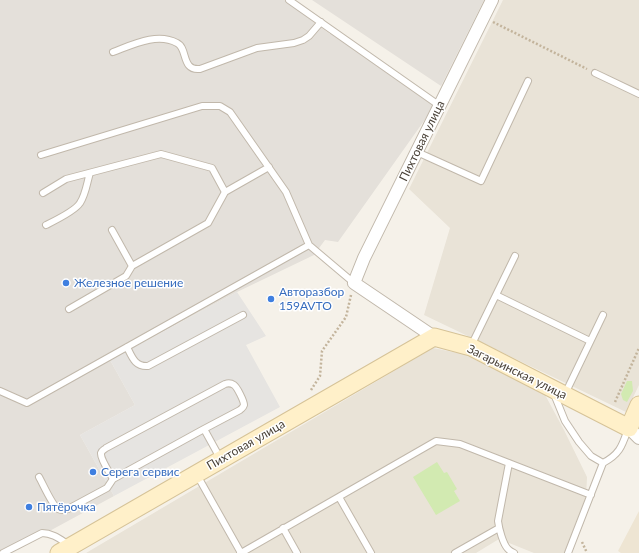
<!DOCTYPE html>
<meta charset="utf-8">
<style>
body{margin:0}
canvas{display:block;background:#f5f1e9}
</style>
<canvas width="639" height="553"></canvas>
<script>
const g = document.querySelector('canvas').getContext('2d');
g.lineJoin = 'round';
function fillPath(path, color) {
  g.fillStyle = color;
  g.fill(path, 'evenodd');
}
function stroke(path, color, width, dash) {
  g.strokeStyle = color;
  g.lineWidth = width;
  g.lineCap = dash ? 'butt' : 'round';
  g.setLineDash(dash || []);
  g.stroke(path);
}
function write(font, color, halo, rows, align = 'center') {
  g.font = font + ' Lato,sans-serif';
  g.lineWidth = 3;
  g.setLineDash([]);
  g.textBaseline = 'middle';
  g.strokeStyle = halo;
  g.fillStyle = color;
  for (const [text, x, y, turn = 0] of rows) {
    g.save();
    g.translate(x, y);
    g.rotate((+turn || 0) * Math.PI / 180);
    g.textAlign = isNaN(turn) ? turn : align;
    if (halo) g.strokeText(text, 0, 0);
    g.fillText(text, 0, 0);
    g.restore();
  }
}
const residential = new Path2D(`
 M503 0H639V385L626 412 424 315 450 228 409 189Z
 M433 348 463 354 543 391 564 430 587 477 585 520 571 553H534L499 539 476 553H86Z`);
const industrial = new Path2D(`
 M0 0H284L330 34 336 30 433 99 431 111 338 242 325 240 314 255 237 292 110 360 135 405 80 435 114 496 9 553H0Z
 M312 0H484L441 86Z`);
const education = new Path2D(`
 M639 511V553H621L618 551Z`);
const green = new Path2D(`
 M627 381H632L633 391 627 402 623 400 621 394Z
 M437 462 444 473 447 472 457 489 454 491 460 501 436 515 413 477Z`);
const parking = new Path2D(`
 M237 292 266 336 246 345 280 407 114 496 80 435 135 405 110 360Z`);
const path = new Path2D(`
 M493 22 587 69
 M311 390 320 376 322 351 346 317 351 295
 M615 402 639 348
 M582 542 587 553`);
const lane = new Path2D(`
 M289 0 440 106
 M113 52C132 45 157 32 177 43 188 48 181 71 200 69L257 48 294 43 303 40 309 36 321 22
 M595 73 639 94
 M417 152 481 181 528 81
 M41 155 202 106H220L230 112 286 192 309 245
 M43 193 66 179 161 154 212 168 225 192
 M46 225C56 220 75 211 80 203 86 194 87 182 90 173
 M112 230 132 266
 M496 295 590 341
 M69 309 126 276 132 266 208 223 225 192 269 167
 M471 346 515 256
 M127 347C132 357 135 367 148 366L243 315
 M0 391 27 403 309 245 354 283
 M554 394 565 421 579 442 591 456 603 463
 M565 394 603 315
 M509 463 498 521C499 529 503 544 508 549 510 551 512 552 514 553
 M197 475 241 553H240
 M39 477C43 484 52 505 58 509 62 511 65 510 68 509L107 488 113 479 204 429 220 458
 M113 479C110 473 100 459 101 453 102 450 104 450 106 448L225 384C228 383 231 383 234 385 237 387 244 401 244 405 243 408 242 408 240 410L204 429
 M339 497 371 553
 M283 528 297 553
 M3 553 42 533C53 533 61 540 69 545
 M241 553 436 441 460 444 591 495
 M455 553 499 528
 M568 553 603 463C620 454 622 446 628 429`);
const street = new Path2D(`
 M434 337 354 283 364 258 492 0
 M629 428 639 438`);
const secondary = new Path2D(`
 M59 553 434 337 471 347 629 428 639 405`);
const markers = [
 [66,283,4,"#3f7fe0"],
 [271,299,4,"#3f7fe0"],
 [93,472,4,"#3f7fe0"],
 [29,507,4,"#3f7fe0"]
];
const streetNames = [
 ["Пихтовая улица",422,141,-64],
 ["Загарьинская улица",517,372,26],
 ["Пихтовая улица",246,445,-30]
];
const shopNames = [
 ["Железное решение",74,283],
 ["Авторазбор",279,292],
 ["159AVTO",279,306],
 ["Серега сервис",101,472],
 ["Пятёрочка",37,507]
];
fillPath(residential, '#e9e3d7');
fillPath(industrial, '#e4e0da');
fillPath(education, '#eee5d3');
fillPath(green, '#d2eab1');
fillPath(parking, '#e6e4e1');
stroke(lane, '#c1b8ab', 8);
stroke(street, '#c1b8ab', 14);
stroke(secondary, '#d6c398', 19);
stroke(path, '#c3b49c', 2.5, [2, 2]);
stroke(lane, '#fff', 6);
stroke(street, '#fff', 12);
stroke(secondary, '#fff0c9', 17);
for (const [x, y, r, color] of markers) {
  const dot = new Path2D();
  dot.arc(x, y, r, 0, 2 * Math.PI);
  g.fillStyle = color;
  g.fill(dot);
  stroke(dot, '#fff', 1.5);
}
write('12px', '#494137', '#fff', streetNames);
write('12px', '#366cbe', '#fff', shopNames, 'left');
</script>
